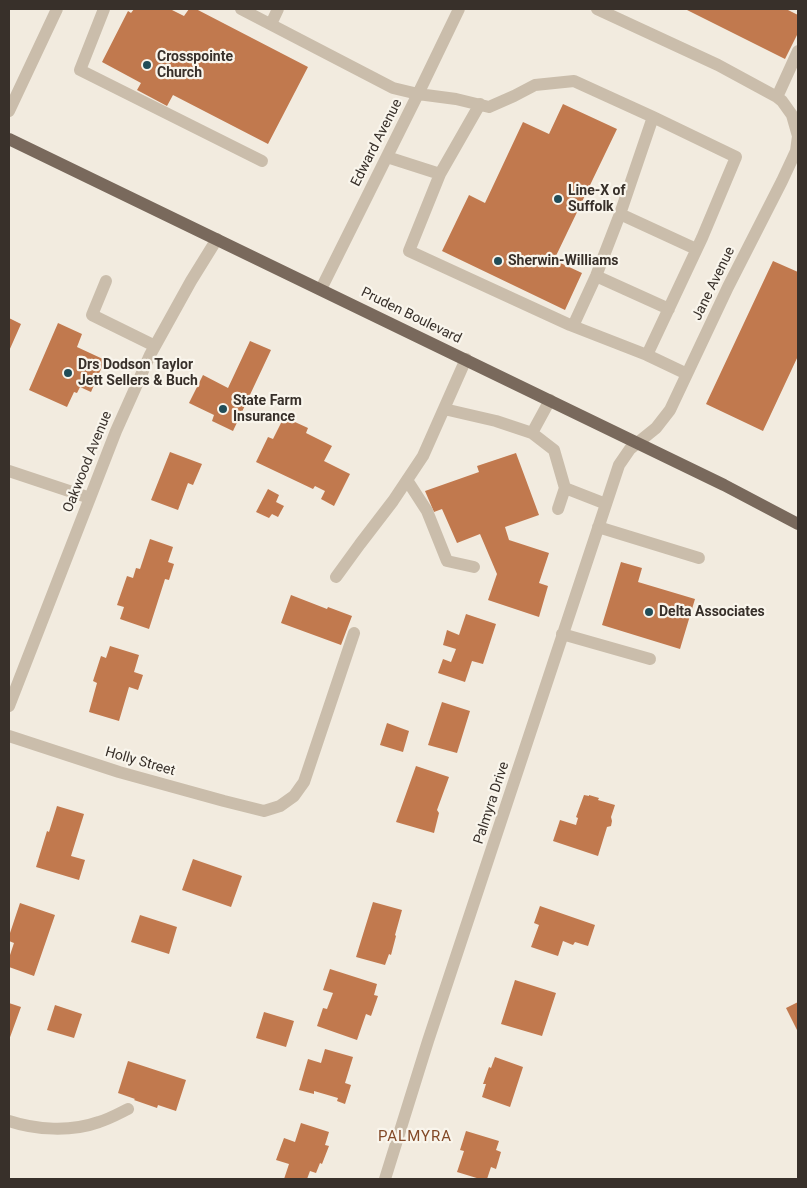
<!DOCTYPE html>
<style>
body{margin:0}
#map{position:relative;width:807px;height:1188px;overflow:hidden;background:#f2ebdf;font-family:Roboto,sans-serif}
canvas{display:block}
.frame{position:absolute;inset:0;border:10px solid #38302a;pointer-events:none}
</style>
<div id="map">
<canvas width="807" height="1188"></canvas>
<div class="frame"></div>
</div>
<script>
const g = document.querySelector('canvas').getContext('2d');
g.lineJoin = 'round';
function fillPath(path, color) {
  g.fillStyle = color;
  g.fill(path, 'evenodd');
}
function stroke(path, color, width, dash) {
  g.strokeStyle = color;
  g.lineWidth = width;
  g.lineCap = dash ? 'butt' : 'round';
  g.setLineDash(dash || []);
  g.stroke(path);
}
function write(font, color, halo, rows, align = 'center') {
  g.font = font + ' Roboto,sans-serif';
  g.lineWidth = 4.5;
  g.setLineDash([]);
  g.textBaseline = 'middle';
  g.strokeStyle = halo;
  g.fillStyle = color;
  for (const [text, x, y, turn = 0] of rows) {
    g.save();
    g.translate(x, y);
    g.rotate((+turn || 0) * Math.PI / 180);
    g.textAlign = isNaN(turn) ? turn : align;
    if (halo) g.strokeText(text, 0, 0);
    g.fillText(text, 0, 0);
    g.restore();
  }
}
const building = new Path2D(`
 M134 9H170L184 16 189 9H196L308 67 268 144 173 95 167 106 137 90 141 83 102 62 128 11 131 13Z
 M685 9H786L798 15V33L785 59Z
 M563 104 617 129 554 260 582 273 565 310 442 251 469 195 485 203 523 122 549 134Z
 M773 261 798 272V356L763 431 706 404Z
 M9 318 21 324 9 351Z
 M58 323 82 334 77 347 105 360 91 392 80 387 77 393 74 392 67 407 29 390Z
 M250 341 271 350 233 431 212 421 214 415 189 403 203 375 228 388Z
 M284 417 308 428 306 433 332 446 324 461 350 474 334 506 321 499 325 491 315 486 313 489 256 462 268 437 273 439Z
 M170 452 202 464 193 485 188 483 178 510 151 500Z
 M516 453 539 515 505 527 509 540 549 553 539 583 548 586 539 617 488 600 497 574 480 534 457 543 442 509 434 512 425 491 479 472 477 466Z
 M268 489 279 495 276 502 284 506 278 517 272 514 269 518 256 512Z
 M150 539 173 547 168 562 174 564 169 580 165 579 149 629 120 619 124 607 117 605 127 576 133 578 136 568 140 569Z
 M621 562 642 568 638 582 695 599 680 649 602 625Z
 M291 595 327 609 328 607 352 616 341 645 281 623Z
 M466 614 496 624 483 664 472 661 465 682 438 673 443 659 451 662 456 649 443 645 447 630 459 635Z
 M110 646 139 655 134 672 143 675 138 690 129 687 119 721 89 712 97 683 93 681 101 656 106 658Z
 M442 702 470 711 457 753 428 745Z
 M387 723 409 731 403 752 380 745Z
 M416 766 449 777 437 810 439 813 434 833 396 822Z
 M584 795 589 796V795L599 798 598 800 615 805 611 817 612 821 611 826 607 827 598 856 553 841 560 820 576 825 578 818 576 817Z
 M57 806 84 814 71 856 85 860 79 880 36 867 47 831 49 832Z
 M193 859 242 876 231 907 182 890Z
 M373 902 402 910 395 935 396 936 391 955 389 954 385 965 356 957Z
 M20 903 55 915 34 976 9 967V958L14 943 9 941V936Z
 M540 906 595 925 588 946 575 942 573 945 563 941 558 956 531 947 539 925 534 923Z
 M140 915 177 927 169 954 131 942Z
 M330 969 377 984 374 995 378 996 371 1016 366 1014 357 1040 317 1026 323 1008 327 1009 333 993 323 990Z
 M515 980 556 993 542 1036 501 1024Z
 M798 1002V1032L786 1008Z
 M9 1003 21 1007 9 1040Z
 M55 1005 82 1014 74 1038 47 1030Z
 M264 1012 294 1021 286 1047 256 1038Z
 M325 1049 353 1057 345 1083 351 1085 345 1104 337 1101 338 1098 314 1091V1094L299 1090 308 1059 321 1063Z
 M495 1057 523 1067 510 1107 482 1097 486 1084H483L489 1067 491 1068Z
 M128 1061 186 1080 176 1111 158 1105 157 1108 134 1100 135 1099 118 1093Z
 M301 1123 329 1132 325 1145 329 1146 322 1164 320 1163 316 1173 310 1171 307 1179H284L289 1164 276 1160 284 1138 295 1142Z
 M466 1131 499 1141 496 1150 501 1152 496 1169 491 1167 487 1179H480L457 1172 464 1151 460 1150Z`);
const minor = new Path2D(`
 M104 9 80 70 262 161
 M241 9 393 88 418 94 456 99 489 107 514 96 535 85 574 81 653 117 736 157 702 238 647 355 687 374
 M271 24 278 9
 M777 97 798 51
 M9 111 57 9
 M387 157 440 174 480 104
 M440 174 409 251 570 325 647 355
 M620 214 696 249
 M596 276 669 309
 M106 281 92 315 155 346
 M321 289 418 94 459 9
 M573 326 596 276 620 214 653 117
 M444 409 496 421 532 433 554 450 565 488 606 504
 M532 433 550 400
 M9 471 90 498
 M407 480 427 511 447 561 474 567
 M558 509 565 488
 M598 527 699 558
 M336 577 360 544 393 501 423 456 466 359
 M562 634 650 659
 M9 706 116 431 150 355 191 281 217 239
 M9 736 119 772 224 801 264 811 280 806 294 796 304 782 354 633
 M9 1121C36 1130 71 1132 99 1122 109 1119 118 1114 128 1109
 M385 1179 428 1041 619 465 630 449 656 428 670 410 728 287 782 181 796 151 798 136 792 115 782 101 777 97 718 65 597 9`);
const major = new Path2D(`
 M9 139 724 485 798 524`);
const markers = [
 [147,65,5,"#214d58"],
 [558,199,5,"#214d58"],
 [498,261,5,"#214d58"],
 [68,373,5,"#214d58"],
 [223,409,5,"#214d58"],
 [649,612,5,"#214d58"]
];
const poiNames = [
 ["Crosspointe",157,57],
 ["Church",157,73],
 ["Line-X of",568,191],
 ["Suffolk",568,207],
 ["Sherwin-Williams",508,261],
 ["Drs Dodson Taylor",78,365],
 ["Jett Sellers & Buch",78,381],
 ["State Farm",233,401],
 ["Insurance",233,417],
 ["Delta Associates",659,612]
];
const streetNames = [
 ["Edward Avenue",377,143,-63],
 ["Jane Avenue",714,284,-64],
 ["Pruden Boulevard",411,316,26],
 ["Oakwood Avenue",88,462,-68],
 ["Holly Street",140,762,16],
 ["Palmyra Drive",492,803,-72]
];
const neighbourhoodNames = [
 ["PALMYRA",415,1137]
];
fillPath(building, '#c1794e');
stroke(minor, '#cabdab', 12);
stroke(major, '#79695c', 12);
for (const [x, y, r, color] of markers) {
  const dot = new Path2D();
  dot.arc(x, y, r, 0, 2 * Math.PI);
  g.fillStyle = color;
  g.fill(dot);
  stroke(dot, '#f9f5ec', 2);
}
write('bold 14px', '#38302a', '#f9f5ec', poiNames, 'left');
write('14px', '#38302a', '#f9f5ec', streetNames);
g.letterSpacing = '1px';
write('15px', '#834927', '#f9f5ec', neighbourhoodNames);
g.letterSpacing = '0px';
</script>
